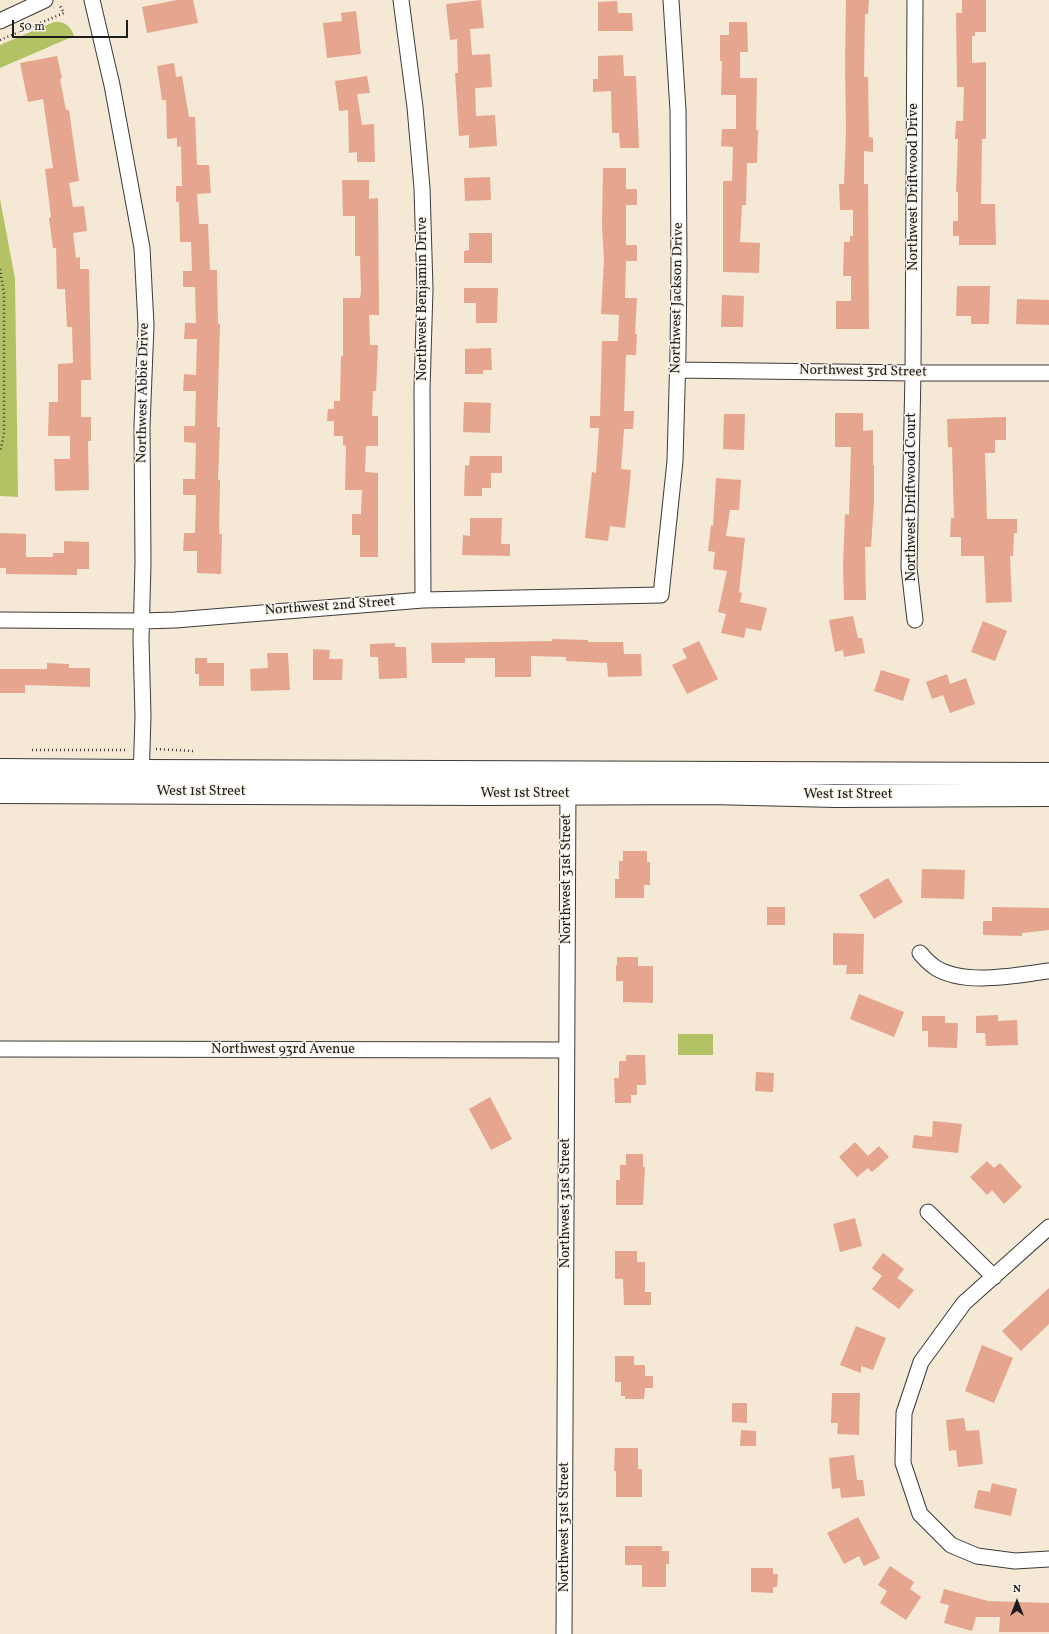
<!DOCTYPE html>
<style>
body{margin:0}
#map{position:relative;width:1049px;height:1634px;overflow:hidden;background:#f5e8d5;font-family:Vollkorn,serif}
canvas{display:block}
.north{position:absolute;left:997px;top:1582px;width:40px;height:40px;-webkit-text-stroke:3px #f7f3e8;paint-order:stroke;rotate:0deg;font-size:11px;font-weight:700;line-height:16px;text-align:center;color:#1c1c1c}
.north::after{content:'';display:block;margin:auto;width:14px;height:18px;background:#1c1c1c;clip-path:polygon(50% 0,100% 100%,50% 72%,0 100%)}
.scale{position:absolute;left:12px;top:20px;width:116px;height:18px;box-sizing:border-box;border:2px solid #1c1c1c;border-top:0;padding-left:5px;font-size:12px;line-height:14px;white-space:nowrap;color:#1c1c1c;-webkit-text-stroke:3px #f7f3e8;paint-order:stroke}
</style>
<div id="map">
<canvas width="1049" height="1634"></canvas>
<div class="north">N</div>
<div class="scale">50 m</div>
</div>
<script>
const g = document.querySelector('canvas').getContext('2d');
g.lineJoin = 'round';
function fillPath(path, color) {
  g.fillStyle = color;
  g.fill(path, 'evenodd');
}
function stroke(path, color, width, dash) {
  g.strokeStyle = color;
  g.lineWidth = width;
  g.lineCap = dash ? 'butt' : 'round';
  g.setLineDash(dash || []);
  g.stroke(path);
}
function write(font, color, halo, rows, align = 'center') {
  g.font = font + ' Vollkorn,serif';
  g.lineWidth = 3;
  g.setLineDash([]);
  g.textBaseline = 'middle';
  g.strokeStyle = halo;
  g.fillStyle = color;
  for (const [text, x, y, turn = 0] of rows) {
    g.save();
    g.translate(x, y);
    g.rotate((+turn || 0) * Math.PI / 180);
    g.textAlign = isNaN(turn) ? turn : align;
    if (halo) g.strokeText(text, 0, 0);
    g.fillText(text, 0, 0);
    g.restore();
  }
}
const green = new Path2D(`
 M54 22C64 21 71 26 74 36L0 68V45Z
 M0 199 15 279 18 497 0 496Z
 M678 1034H713V1055H678Z`);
const building = new Path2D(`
 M177 0H193L198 23 147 33 142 7Z
 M481 0 484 28 470 29 472 55 490 54 492 87 475 88 476 116 495 115 497 146 469 148V135L459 136 455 73H458L457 39 450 40 446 4Z
 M846 0H869L868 14H865L864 77H868L869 137 873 138V152L864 151V184H868L869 329H836V301H851V276H843L844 242H850V236H853V210H840L839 184H844L846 130 845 64Z
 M962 0H986V32H975V36H972V63L986 62V139H982L981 204H995L996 245H959V236H953V221H958V192H956L958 139H955L956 121H963L964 87H957L956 13H962Z
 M617 1 618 13H632L633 31H598V2Z
 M356 11 361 54 327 58 323 23 342 21 341 13Z
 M729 22H747L748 52H740V78H757L756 130H758L757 163H747L746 205H742L740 242 760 243 759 273 723 272V181H732L733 147 721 146 722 129H736V95H721L722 61H720V35H729Z
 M623 55 624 76H636L639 148H620L619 133H612L611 91 593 92V79H598V56Z
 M57 56 62 78 60 79 66 110H69L79 181 69 183 73 207 84 206 87 231 73 233 76 258 80 257V269H89L91 380H81V417H91V441H88L89 490 55 491 54 459H70V436H48L49 402H58V364L73 363 72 327H67L65 289H57L56 248H53L49 218 51 217 45 169 53 168 43 99 28 102 20 63Z
 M174 63 176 77 182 76 189 117H195L197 165H209L211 193 197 194 199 224H208L210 270H217L218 324H220L217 427H220L218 480H220L219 534H222L221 574 197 573V551H183L184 533H195L196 495H183V479H195L196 443 184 442V426H195L196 391H183L184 374 196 375 197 339H184L185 323H196L195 287H183V271H192L191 242H180L179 202H176V186H182L181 146 177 147V138L167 139 166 100H162L157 66Z
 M367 76 370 93 357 94 362 125 374 124 375 162H357V152L349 153 348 110 339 111 335 81Z
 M603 168H626V189H637V205H626V245H637V261H626L625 298H637L635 334H637L636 355H626L624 411H634L633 429H624L621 469 631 470 629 492 625 528 610 526 608 541 585 538 592 472 596 473 599 428H590V416H600L602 341H618L619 315 601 314 604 261 602 225Z
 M490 177 491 200 465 201 464 178Z
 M342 180H369V199L378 198 379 315H369L370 345H378L376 391H373L372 416H378V446H366L365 472 378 473V557H360V535H352V514H361L362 490H345L346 446 343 445V436H334V421H327L328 409H334V401H340L341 356H343V298H360L361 291 360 256H355V216H343Z
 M469 233H492V263H464V251L469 250Z
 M957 286H990L989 324H971V316H956Z
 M464 288H498L497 323H476V303H464Z
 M722 295 744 296 743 327H721Z
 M1017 299 1049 300V325L1016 324Z
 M491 348 492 370H483V374H465V349Z
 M464 402 491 403 490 433 463 432Z
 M835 413H863V431L873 430V465H874V502L871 547H865L866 600H844L843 566 845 514 849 515 851 447H835Z
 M724 414H745L744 450 723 449Z
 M1006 417V440H995V453H985L987 519H1017V533H1014L1013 556H1010L1012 602 986 603 984 556H961V537H950L951 518H954L952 447H948L947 419Z
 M470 456H502V473H491V488H482V496H464L465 465 469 466Z
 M716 478 741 480 739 510H730L726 536 745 538 739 592 742 593 740 602 767 608 761 631 746 628 744 638 721 633 726 614 718 612 727 571 713 569 715 552 708 551 711 525 713 526Z
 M470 518H502L501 544H510V556L462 555 463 535 470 536Z
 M0 533 26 534V557H53V553H64V541L89 542V569H77V575L6 574V568H0Z
 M853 616 858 638H862L865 653 844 657 843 650 835 652 829 620Z
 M983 621 1007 631 995 661 971 652Z
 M552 639 588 640V642H623L624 654H641L642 676 608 677 607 663 566 661V657L531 656V677H495V658H465V663H432L431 643 552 641Z
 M699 641 718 679 687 694 672 665 687 658 682 649Z
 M395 643V647H406L407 678 379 679 378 657H370V644Z
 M313 649 330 650 329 659H343L342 680H313Z
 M267 653H288L290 690 251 691 250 669 268 668Z
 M195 658H207V663H224V686H199V674H195Z
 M47 663 69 664V668H90V687L25 685V693H0V669H47Z
 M881 670 910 679 903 701 874 691Z
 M947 674 950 684 966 678 975 704 950 713 943 695 932 699 926 682Z
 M623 851H647V862H650V885H644V898H615V879H619V861H623Z
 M922 869 965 870 964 899 921 898Z
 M888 878 903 902 874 919 859 895Z
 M767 907H785V925H767Z
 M992 907 1049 908V930L1022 933V936L983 935V921H992Z
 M833 933 864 934 863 974H846L847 965H833Z
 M617 957H638V966H653V1003L623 1002V981H616V965H617Z
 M859 994 904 1012 894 1037 850 1019Z
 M998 1015V1021L1017 1020 1018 1045 986 1046 985 1033H976V1016Z
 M922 1016H945V1023H958L957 1048 928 1047V1031H922Z
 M626 1055H645L646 1085H637V1095H631V1103H615L614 1078H619V1061H626Z
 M756 1072 774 1073 773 1092 755 1091Z
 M490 1097 512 1139 491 1150 469 1109Z
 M933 1121 962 1124 958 1153 912 1148 914 1135 932 1137Z
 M855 1142 868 1156 879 1146 889 1157 872 1172 868 1168 857 1177 839 1157Z
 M626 1154H643V1167H645L643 1205H616V1180H620V1165H626Z
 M987 1161 994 1168 1000 1163 1022 1187 1004 1204 992 1190 987 1195 970 1177Z
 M855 1218 862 1246 840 1252 833 1224Z
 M615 1251H637V1262H645V1292H651V1305H624L623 1279H615Z
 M883 1253 904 1269 897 1278 914 1290 899 1309 872 1289 882 1276 872 1268Z
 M1049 1288V1324L1021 1351 1002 1331Z
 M856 1326 886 1338 873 1370 861 1366V1373L840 1365Z
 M982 1345 1013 1358 994 1403 965 1391Z
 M615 1356H634V1365H645V1376H653V1388H645L644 1399H625V1396H621V1382H615Z
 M832 1393H860L859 1435 837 1434 838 1423H831Z
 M732 1403H747V1423L732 1422Z
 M964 1418 966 1431 979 1430 983 1464 958 1467 956 1450 949 1451 946 1420Z
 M741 1430 756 1431V1446H740Z
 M615 1448H638V1469H642V1497H616V1471H614Z
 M854 1455 857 1480H863L865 1496 841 1498 840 1488 832 1489 829 1458Z
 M992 1483 1017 1489 1011 1516 974 1508 978 1490 990 1492Z
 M858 1517 880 1558 864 1566 859 1556 844 1564 827 1533Z
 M625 1546H662V1551H669V1564H666V1587H642V1565H625Z
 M890 1566 914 1582 910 1589 921 1597 906 1620 880 1603 887 1591 878 1585Z
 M751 1568H773V1574H778L777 1587H773V1593L751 1592Z
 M944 1589 988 1601 1049 1603V1632H999L1000 1617H976L972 1631 944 1623 949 1605 940 1603Z`);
const path = new Path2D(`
 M0 40 64 13 59 4
 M0 269 4 294V434L0 452
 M156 749 193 751
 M32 750H127`);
const street = new Path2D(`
 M92 0 112 85 142 248 146 325 142 426 143 563 141 640 143 716 141 781
 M401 0 415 107 422 188 425 289 422 389 423 600
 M915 0 913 373 909 568 915 620
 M0 21 45 0
 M677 370 913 373H1049
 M0 620 142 621 175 620 423 600 661 595 675 461 678 353 679 266 678 110 671 0
 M920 953C925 959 930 964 936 968 966 986 1016 975 1049 971
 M0 1049 566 1050
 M928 1212 994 1277
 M1049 1227 964 1303 921 1362 904 1413 903 1463 920 1514 951 1545 977 1556 1015 1561 1049 1559
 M564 1634 568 785`);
const secondary = new Path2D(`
 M0 770 141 771 1049 774
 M0 792 484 794 710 793 836 796 1049 795`);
const streetNames = [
 ["Northwest Driftwood Drive",914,187,-90],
 ["Northwest Jackson Drive",678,298,-89],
 ["Northwest Benjamin Drive",423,299,-90],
 ["Northwest 3rd Street",863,372,1],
 ["Northwest Abbie Drive",144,393,-89],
 ["Northwest Driftwood Court",912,497,-90],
 ["Northwest 2nd Street",330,607,-4],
 ["West 1st Street",201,792],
 ["West 1st Street",525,794],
 ["West 1st Street",848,795],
 ["Northwest 31st Street",567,879,-90],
 ["Northwest 93rd Avenue",283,1050],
 ["Northwest 31st Street",566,1203,-90],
 ["Northwest 31st Street",565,1527,-90]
];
fillPath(green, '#b2c264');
fillPath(building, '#e5a58e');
stroke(street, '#3d3b38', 17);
stroke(secondary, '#3d3b38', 24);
stroke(path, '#3d3b38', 2.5, [1, 3]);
stroke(street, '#fff', 15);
stroke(secondary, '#fff', 22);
write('14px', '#1c1c1c', '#f7f3e8', streetNames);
</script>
